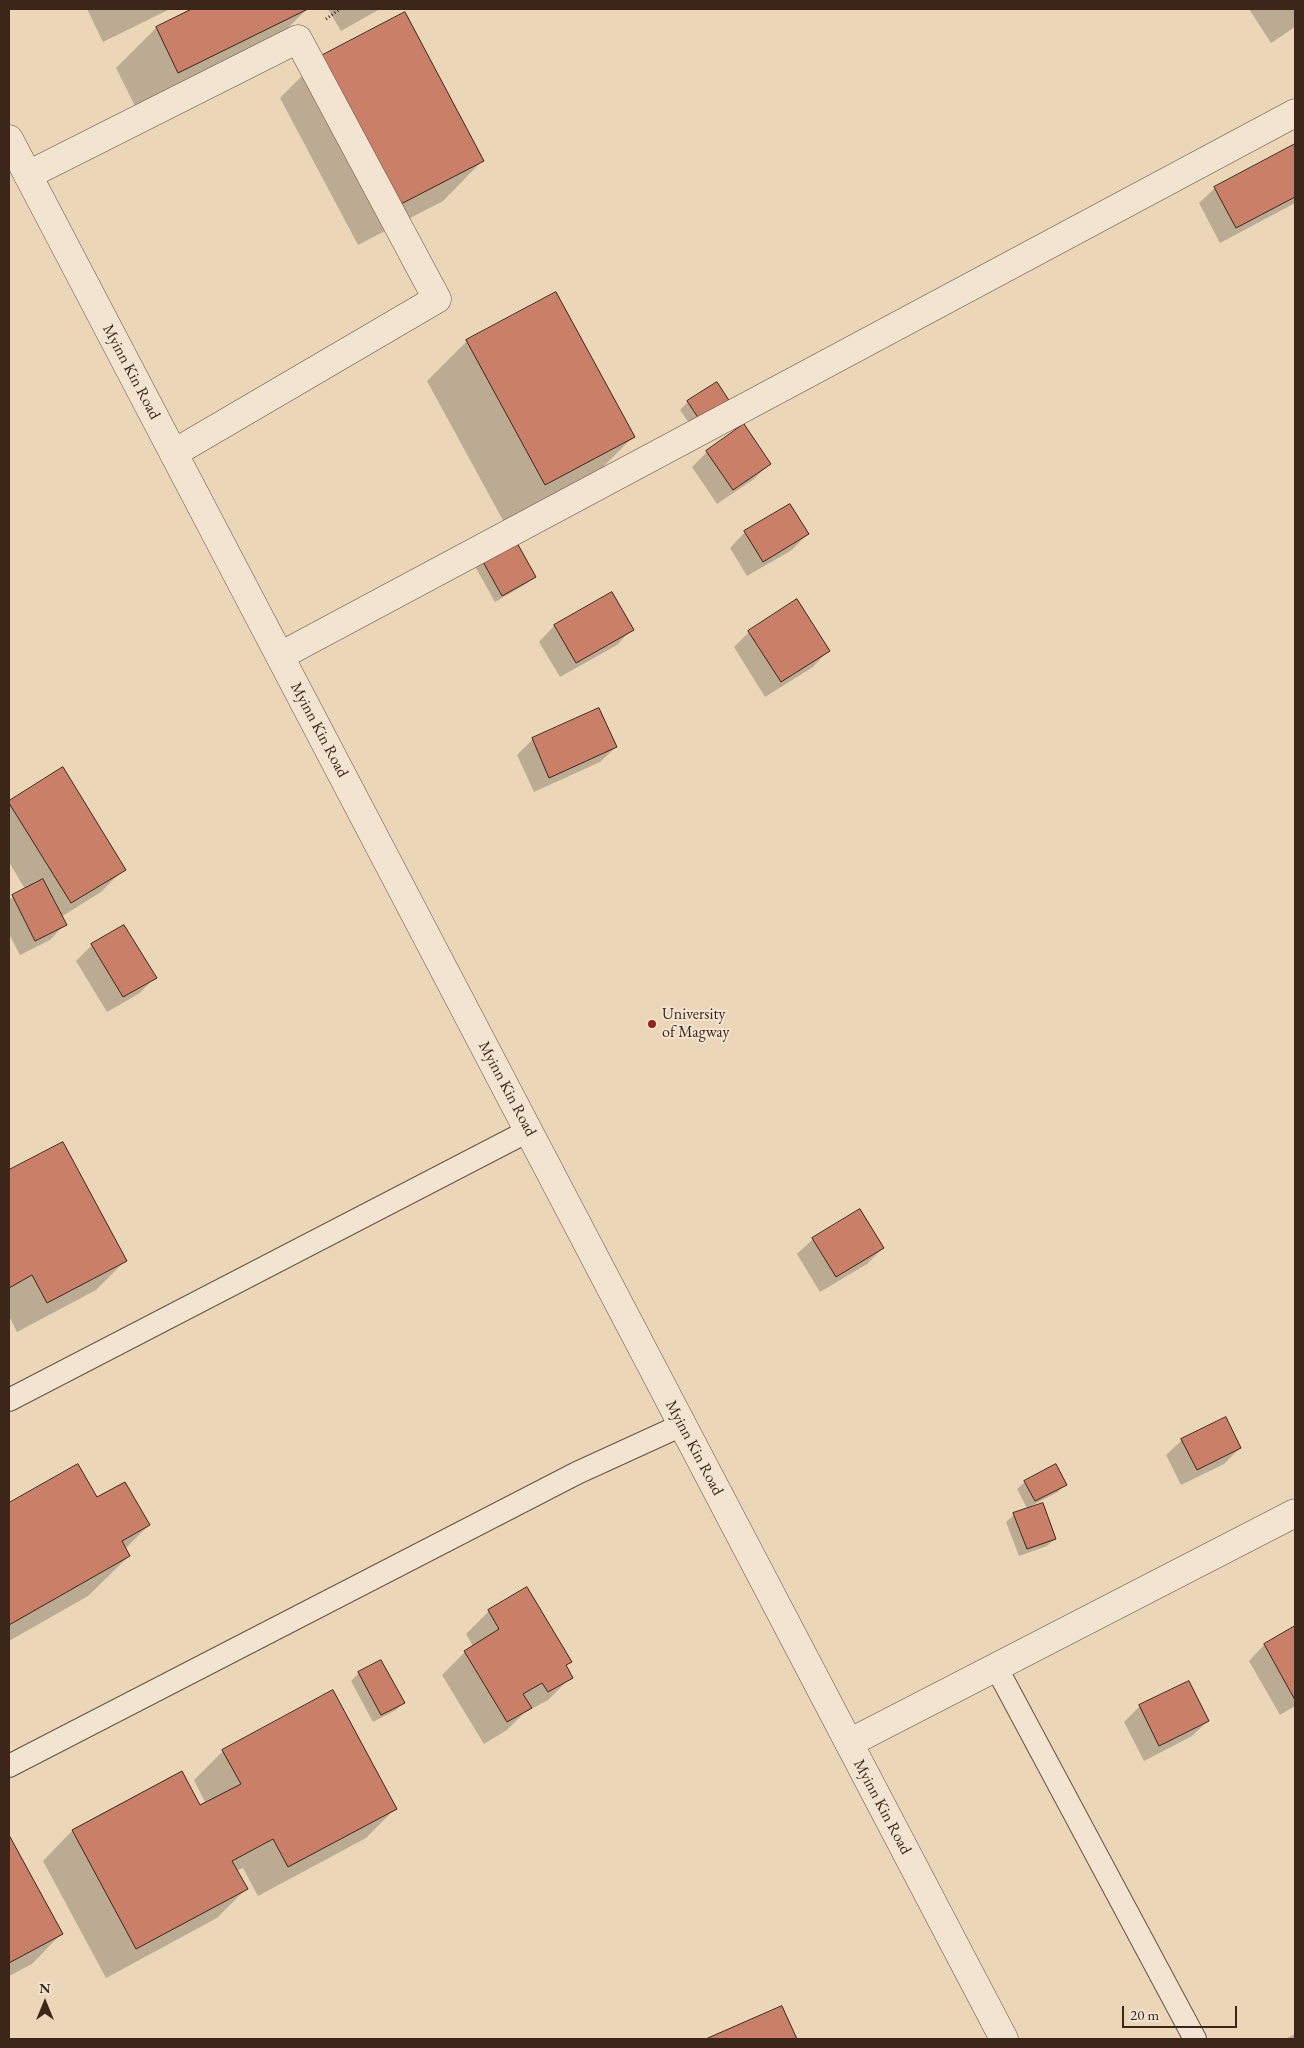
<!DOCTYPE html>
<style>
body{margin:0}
#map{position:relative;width:1304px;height:2048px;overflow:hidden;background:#ebd6b8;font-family:"EB Garamond",serif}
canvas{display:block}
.frame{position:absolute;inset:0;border:10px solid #3b2619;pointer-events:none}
.north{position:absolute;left:20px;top:1978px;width:50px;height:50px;-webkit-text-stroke:4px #f2e4d1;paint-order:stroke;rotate:0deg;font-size:14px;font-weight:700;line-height:20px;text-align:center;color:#3b2619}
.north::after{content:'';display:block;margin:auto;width:18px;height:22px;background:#3b2619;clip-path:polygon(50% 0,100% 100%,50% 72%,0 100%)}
.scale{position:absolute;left:1122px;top:2006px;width:115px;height:22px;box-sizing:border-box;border:2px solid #3b2619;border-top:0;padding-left:6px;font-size:15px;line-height:18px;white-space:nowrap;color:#3b2619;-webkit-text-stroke:4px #f2e4d1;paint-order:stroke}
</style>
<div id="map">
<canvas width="1304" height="2048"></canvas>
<div class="frame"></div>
<div class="north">N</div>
<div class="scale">20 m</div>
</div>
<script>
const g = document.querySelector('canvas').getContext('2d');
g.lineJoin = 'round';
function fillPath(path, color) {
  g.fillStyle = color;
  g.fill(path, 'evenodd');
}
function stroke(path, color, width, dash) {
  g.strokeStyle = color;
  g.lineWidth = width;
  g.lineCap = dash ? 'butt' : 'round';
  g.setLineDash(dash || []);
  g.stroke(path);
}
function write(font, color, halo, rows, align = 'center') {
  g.font = font + ' "EB Garamond",serif';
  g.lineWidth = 4;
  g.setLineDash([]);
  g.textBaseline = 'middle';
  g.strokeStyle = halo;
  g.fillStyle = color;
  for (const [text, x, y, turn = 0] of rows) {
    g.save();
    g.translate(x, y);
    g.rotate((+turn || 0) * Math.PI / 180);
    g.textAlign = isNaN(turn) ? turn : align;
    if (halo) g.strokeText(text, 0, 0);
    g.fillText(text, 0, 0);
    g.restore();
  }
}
const shadow = new Path2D(`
 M87 9H170L103 42Z
 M194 9H307L268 48 138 112 116 68 156 28Z
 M328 9H380L341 31Z
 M1249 9H1295V27L1271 43Z
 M320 58 483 160 443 201 358 245 280 98Z
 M1295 146V203L1220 243 1199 203 1215 188Z
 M467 341 634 436 593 477 505 524 427 381Z
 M716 383 699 437 680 410 688 402Z
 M707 452 769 464 754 479 717 504 692 467Z
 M745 532 807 534 792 550 747 576 730 548Z
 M483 561 534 577 526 584 495 602 476 568Z
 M612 594 632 629 617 645 560 677 539 642 554 626Z
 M749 632 828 651 813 667 765 697 734 647Z
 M533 739 616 747 600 762 534 792 517 755Z
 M62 769 124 869 101 892 61 917 65 924 50 940 20 955 9 934V900L25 889 9 862V802Z
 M124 926 155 977 140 993 107 1012 76 961 92 945Z
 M62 1143 126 1260 96 1290 17 1332 9 1316V1172Z
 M813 1239 883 1248 867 1264 820 1292 797 1254Z
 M1182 1440 1240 1448 1224 1464 1181 1485 1166 1455Z
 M78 1465 97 1499 149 1525 125 1549 129 1556 88 1596 9 1641V1504Z
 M1025 1482 1065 1484 1058 1492 1027 1508 1017 1489Z
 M1014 1515 1055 1539 1047 1546 1019 1556 1006 1522Z
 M489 1611 570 1661 565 1667 571 1677 548 1700 524 1713 507 1730 484 1744 442 1675 465 1652 473 1646 466 1634Z
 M1295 1628V1706L1280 1715 1249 1661 1264 1645Z
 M381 1661 403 1703 396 1710 373 1722 351 1681 358 1674Z
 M1188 1682 1208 1721 1192 1736 1144 1761 1124 1722 1140 1706Z
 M223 1751 396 1808 366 1838 258 1896 243 1868 236 1871 246 1889 217 1918 106 1978 43 1861 72 1831 182 1773 200 1807 206 1804 194 1780Z
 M9 1838 61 1934 32 1964 9 1976Z
 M782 2008 796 2039H709Z
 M1295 2034V2039H1285Z`);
const building = new Path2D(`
 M192 9H308L178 73 156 27Z
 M405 12 484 161 399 205 319 57Z
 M1295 144V197L1236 228 1214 187Z
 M556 292 635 437 545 485 466 340Z
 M717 382 736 411 707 431 687 401Z
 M744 424 771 464 733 490 706 451Z
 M790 504 809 534 763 562 744 531Z
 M516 541 536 577 502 596 482 560Z
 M612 592 634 630 576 663 554 625Z
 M797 599 830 651 781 682 748 631Z
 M599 708 617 747 549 778 532 738Z
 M63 767 126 870 71 903 9 803V801Z
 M43 879 67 925 35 941 12 895Z
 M124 925 157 978 123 997 91 944Z
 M63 1142 127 1261 47 1303 32 1275 9 1288V1170Z
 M860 1209 884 1248 836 1277 812 1238Z
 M1226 1417 1241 1448 1197 1470 1181 1439Z
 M78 1464 97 1497 125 1482 150 1525 122 1541 130 1556 9 1625V1503Z
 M1056 1464 1067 1485 1035 1501 1024 1481Z
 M1043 1503 1056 1539 1027 1549 1013 1513Z
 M527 1587 572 1662 566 1665 573 1678 548 1692 542 1683 523 1694 532 1708 507 1722 464 1651 499 1629 488 1610Z
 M1295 1626V1700L1264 1644Z
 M381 1660 405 1703 381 1715 358 1672Z
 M1189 1681 1209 1721 1159 1746 1139 1705Z
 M333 1690 397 1809 288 1867 273 1839 232 1861 248 1889 136 1949 72 1830 182 1771 200 1805 241 1784 222 1750Z
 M9 1835 63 1934 9 1963Z
 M782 2006 797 2039H706Z`);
const path = new Path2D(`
 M326 19 340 9`);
const service = new Path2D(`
 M9 1400 528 1131
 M996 1667 1195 2039
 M9 1766 577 1473 682 1425`);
const minor = new Path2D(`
 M28 175 298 39 437 299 174 453
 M280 656 1295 113
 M849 1743 1295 1513`);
const tertiary = new Path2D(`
 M9 139 1004 2039`);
const markers = [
 [652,1024,5,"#8f2418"]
];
const streetNames = [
 ["Myinn Kin Road",131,372,62],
 ["Myinn Kin Road",319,730,62],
 ["Myinn Kin Road",507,1089,62],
 ["Myinn Kin Road",694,1448,62],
 ["Myinn Kin Road",882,1807,62]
];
const poiNames = [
 ["University",662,1015],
 ["of Magway",662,1033]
];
fillPath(shadow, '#0003');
fillPath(building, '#ca7f68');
stroke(building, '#3b2619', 1);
stroke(service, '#675241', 24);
stroke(minor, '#675241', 29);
stroke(tertiary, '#675241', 29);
stroke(path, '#3b2619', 3, [1, 2.5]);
stroke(service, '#f2e4d1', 22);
stroke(minor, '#f2e4d1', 28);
stroke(tertiary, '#f2e4d1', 28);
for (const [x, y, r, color] of markers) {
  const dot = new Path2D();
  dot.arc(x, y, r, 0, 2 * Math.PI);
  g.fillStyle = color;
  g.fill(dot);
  stroke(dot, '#f2e4d1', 2);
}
write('16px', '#3b2619', '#f2e4d1', streetNames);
write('16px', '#3b2619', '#f2e4d1', poiNames, 'left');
</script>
